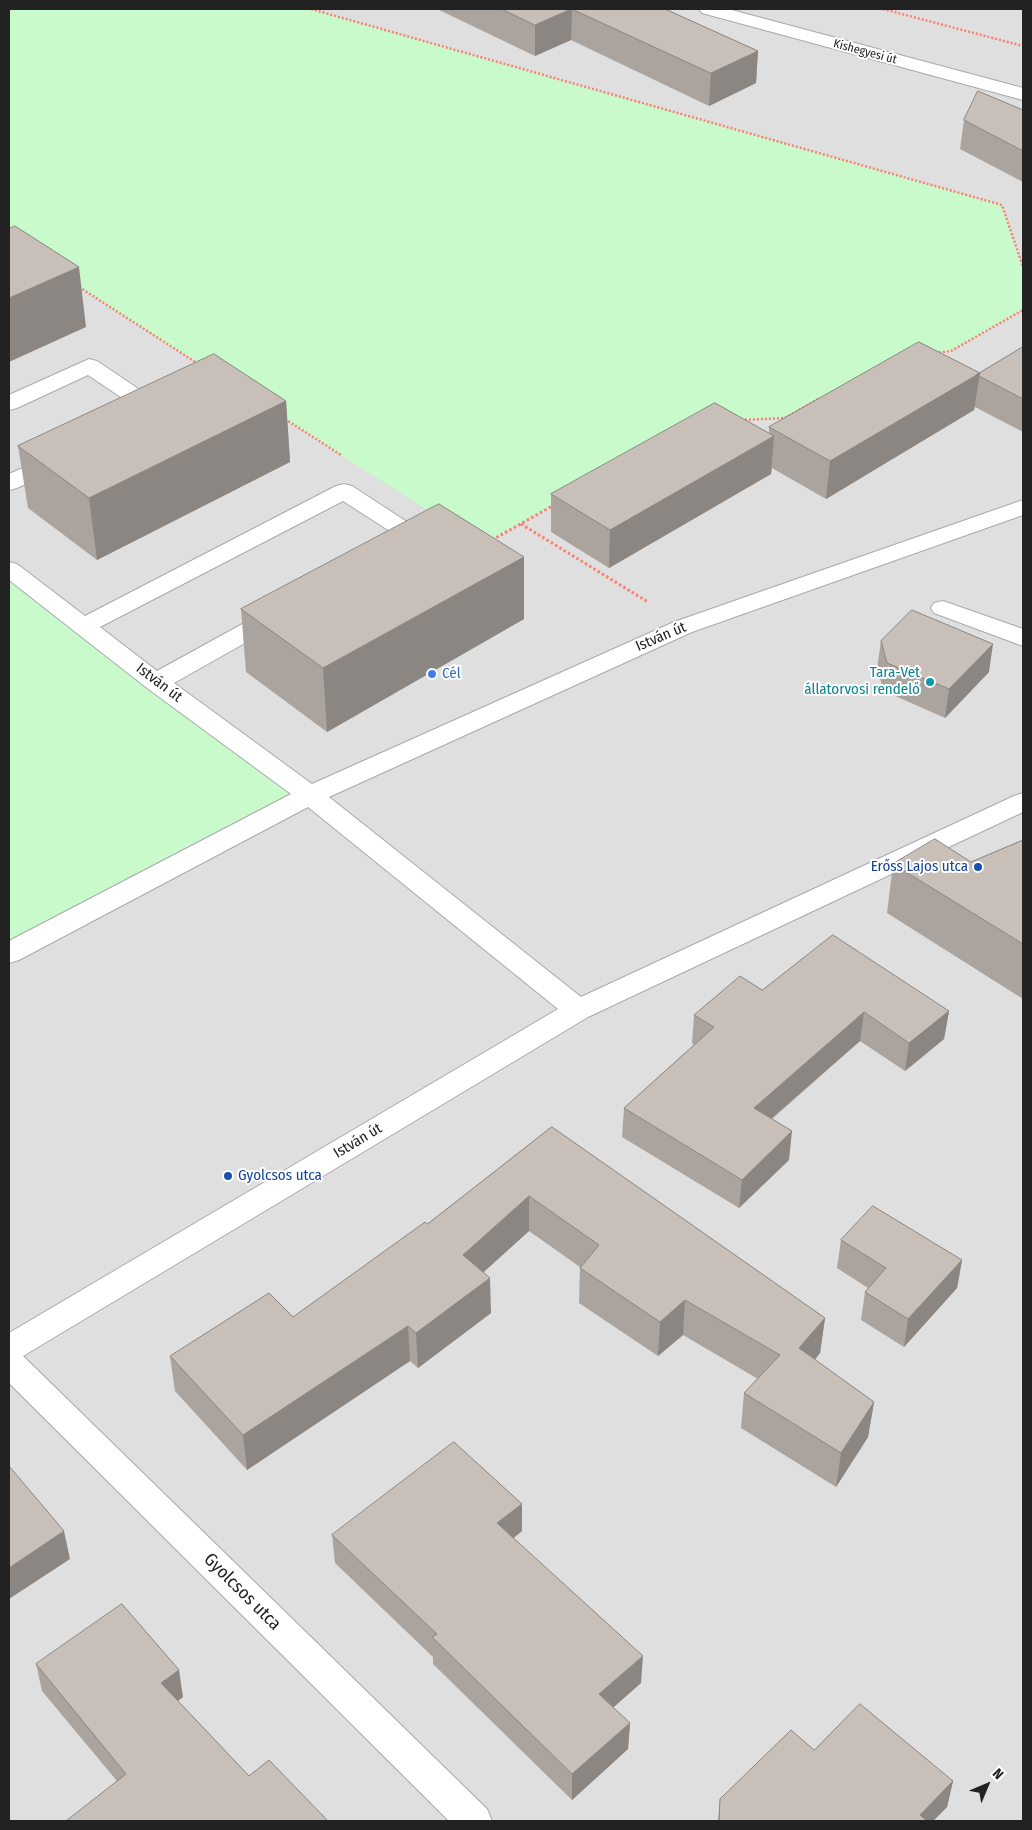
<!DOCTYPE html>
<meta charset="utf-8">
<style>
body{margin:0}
#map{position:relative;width:1032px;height:1830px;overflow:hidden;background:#f2efe9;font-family:"Fira Sans Condensed",sans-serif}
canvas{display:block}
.frame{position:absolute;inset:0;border:10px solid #222;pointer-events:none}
.north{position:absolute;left:962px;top:1760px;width:50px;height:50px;-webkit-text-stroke:4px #fff;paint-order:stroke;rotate:45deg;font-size:14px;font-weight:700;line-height:20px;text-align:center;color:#222}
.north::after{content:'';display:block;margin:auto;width:18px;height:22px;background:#222;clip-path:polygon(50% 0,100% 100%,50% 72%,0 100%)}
</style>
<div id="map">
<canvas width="1032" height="1830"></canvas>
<div class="frame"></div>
<div class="north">N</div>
</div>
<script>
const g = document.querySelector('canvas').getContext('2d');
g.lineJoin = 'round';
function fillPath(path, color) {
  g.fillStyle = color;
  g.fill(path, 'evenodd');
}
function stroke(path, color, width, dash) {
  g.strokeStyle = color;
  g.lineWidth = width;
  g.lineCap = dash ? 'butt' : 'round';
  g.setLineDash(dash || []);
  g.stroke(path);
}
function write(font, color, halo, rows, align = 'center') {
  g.font = font + ' "Fira Sans Condensed",sans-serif';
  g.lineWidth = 4;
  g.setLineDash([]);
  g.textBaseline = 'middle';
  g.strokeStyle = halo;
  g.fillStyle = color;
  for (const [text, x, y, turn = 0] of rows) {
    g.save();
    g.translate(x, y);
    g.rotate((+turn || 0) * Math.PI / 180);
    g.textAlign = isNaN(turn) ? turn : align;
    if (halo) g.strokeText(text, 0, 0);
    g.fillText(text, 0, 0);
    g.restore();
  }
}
const residential = new Path2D(`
 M9 9H1023V1821H9Z`);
const park = new Path2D(`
 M9 9H311L1002 205 1023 267V310L951 351 897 357 785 418 703 422 482 545 9 243Z
 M9 572 310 795 9 953Z`);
const pathFar1 = new Path2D(`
 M311 9 1002 205 1023 267
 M883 9 1023 46
 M79 287 200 365
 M935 353 951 351 1023 310
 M285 419 341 455
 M741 420 785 418 820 398`);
const path = new Path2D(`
 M521 524 648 602
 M492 540 554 505`);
const minor = new Path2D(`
 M699 9H728L1023 88V100L702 13Z
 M89 359 97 361 164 406 167 411C161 420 151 421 141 419L138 414 140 410 88 375 17 408 9 410V395Z
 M57 453 65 455 68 460 65 465 17 488 9 490V474Z
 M344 484 352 486 424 533 428 538C420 549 406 553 394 550L390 545 394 540 399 537 343 501 100 627 157 671 266 611 275 609 284 611 287 616 284 621 174 683 312 784 674 622 1023 500V515L692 632 329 797 581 997 1014 796 1023 793V812L588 1017 23 1356 487 1809 492 1821H449L9 1383V1333L558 1009 308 807 19 960 9 963V941L291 794 147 688 9 580V562L17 564 85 616 336 486Z
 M943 601 1023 629V646L934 613 931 608 934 603Z`);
const wall = new Path2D(`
 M437 9H665L758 51 756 83 709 106 571 40 535 56Z
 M1023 110V182L960 149 964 120Z
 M1023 347V432L975 407 974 410 826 499 772 468 771 474 609 568 551 532V494L769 433V427L979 373Z
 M286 401 290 462 97 560 28 508 18 446Z
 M524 557V619L327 732 246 672 241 609Z
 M881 641 989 672 945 718 884 691 877 669Z
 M1023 840V999L887 913 893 864 971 862Z
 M762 990 949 1011 944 1039 905 1071 860 1041 772 1119 789 1160 739 1208 622 1137 624 1108 694 1045 692 1043 694 1015Z
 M552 1127 825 1318 820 1353 815 1360 874 1402 868 1437 836 1487 741 1428 744 1393 758 1379 683 1335 658 1356 579 1303 580 1267 529 1231 483 1272 491 1313 418 1368 410 1361 247 1470 175 1391 170 1356 293 1317 427 1224Z
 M841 1240 962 1260 957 1288 904 1347 861 1320 865 1292 868 1288 837 1268Z
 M522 1504V1531L513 1538 641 1683 613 1707 630 1723 628 1749 572 1800 433 1664V1657L335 1563 332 1535Z
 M36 1664 183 1697 178 1701 249 1776 328 1821 117 1781 42 1691Z
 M814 1750 953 1781 947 1807 933 1821H718L720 1799Z`);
const shadedWall = new Path2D(`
 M572 9 571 40 535 56V25Z
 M758 51 756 83 709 106 711 73Z
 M79 267 86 327 9 362V298Z
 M980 373 974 410 826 499 830 461Z
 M286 401 290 462 97 560 89 498Z
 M774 436 771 474 609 568 610 530Z
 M524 557V619L327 732 323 668Z
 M993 644 989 672 945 718 949 689Z
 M949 1011 944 1039 905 1071 909 1043Z
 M864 1012 860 1041 751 1136 754 1108Z
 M792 1131 789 1160 739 1208 742 1180Z
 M529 1196V1231L464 1290 463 1255Z
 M962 1260 957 1288 904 1347 908 1319Z
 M490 1278 491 1313 418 1368 416 1333Z
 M685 1300 683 1335 658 1356 660 1322Z
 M825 1318 820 1353 795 1383 799 1348Z
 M408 1326 410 1361 247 1470 243 1435Z
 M874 1402 868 1437 836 1487 841 1453Z
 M522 1504V1531L498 1551 497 1523Z
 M64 1531 70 1559 9 1599V1568Z
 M643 1656 641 1683 598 1721 599 1694Z
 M179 1670 183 1697 166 1709 161 1683Z
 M630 1723 628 1749 572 1800V1774Z
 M953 1781 947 1807 933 1821H919L920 1815Z`);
const building = new Path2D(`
 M502 9H571L535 25Z
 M572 9H665L758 51 711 73Z
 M978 91 1023 110V151L964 120Z
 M15 226 79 267 9 298V229Z
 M919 342 980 373 830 461 769 427Z
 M1023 347V399L979 376 980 373 976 375Z
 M214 354 286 401 89 498 18 446Z
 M715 403 774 436 610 530 551 494Z
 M439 504 524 557 323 668 241 609Z
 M912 610 993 644 949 689 887 663 881 641Z
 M935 839 971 862 1023 840V944L893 864Z
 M833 935 949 1011 909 1043 864 1012 754 1108 792 1131 742 1180 624 1108 714 1027 694 1015 740 976 762 990Z
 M552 1127 825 1318 799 1348 874 1402 841 1453 744 1393 780 1355 685 1300 660 1322 580 1268 599 1245 529 1196 463 1255 490 1278 416 1333 408 1326 243 1435 170 1356 269 1293 293 1317 425 1222 427 1224Z
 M873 1206 962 1260 908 1319 865 1292 886 1268 841 1240Z
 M454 1442 522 1504 497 1523 643 1656 599 1694 630 1723 572 1774 432 1637 437 1634 332 1535Z
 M9 1466 64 1531 9 1568Z
 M122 1604 179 1670 161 1683 249 1776 269 1760 328 1821H66L126 1774 36 1664Z
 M860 1704 953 1781 920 1815 927 1821H719L720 1799 791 1730 814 1750Z`);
const markers = [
 [432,674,5,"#3f7fe0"],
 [930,682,5,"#0f9aa8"],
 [978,867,5,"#1a4fb4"],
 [228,1176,5,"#1a4fb4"]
];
const farStreetnames = [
 ["Kishegyesi út",865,52,15]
];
const streetNames = [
 ["István út",661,637,-23],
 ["István út",159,683,37],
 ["István út",358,1141,-31]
];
const cultureNames = [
 ["Tara-Vet",920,673],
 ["állatorvosi rendelő",920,690]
];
const shopNames = [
 ["Cél",442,674]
];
const transitNames = [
 ["Erőss Lajos utca",968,867],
 ["Gyolcsos utca",238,1176,"left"]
];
const nearStreetnames = [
 ["Gyolcsos utca",242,1592,45]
];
fillPath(residential, '#e0dfdf');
fillPath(park, '#c8facc');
stroke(minor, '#a9a9a9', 2);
stroke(pathFar1, '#fa8072', 2.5, [2, 2]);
stroke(path, '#fa8072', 3, [2.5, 2.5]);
fillPath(minor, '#fff');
fillPath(wall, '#aba49e');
fillPath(shadedWall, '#8b8681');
fillPath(building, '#c7bfb8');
stroke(building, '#8b8681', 1);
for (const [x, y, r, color] of markers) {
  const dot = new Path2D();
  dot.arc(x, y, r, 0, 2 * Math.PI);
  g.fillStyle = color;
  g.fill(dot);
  stroke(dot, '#fff', 2);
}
write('12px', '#222', '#fff', farStreetnames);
write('15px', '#222', '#fff', streetNames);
write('15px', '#0d838f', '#fff', cultureNames, 'right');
write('15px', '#366cbe', '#fff', shopNames, 'left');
write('15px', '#164399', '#fff', transitNames, 'right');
write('18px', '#222', '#fff', nearStreetnames);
</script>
